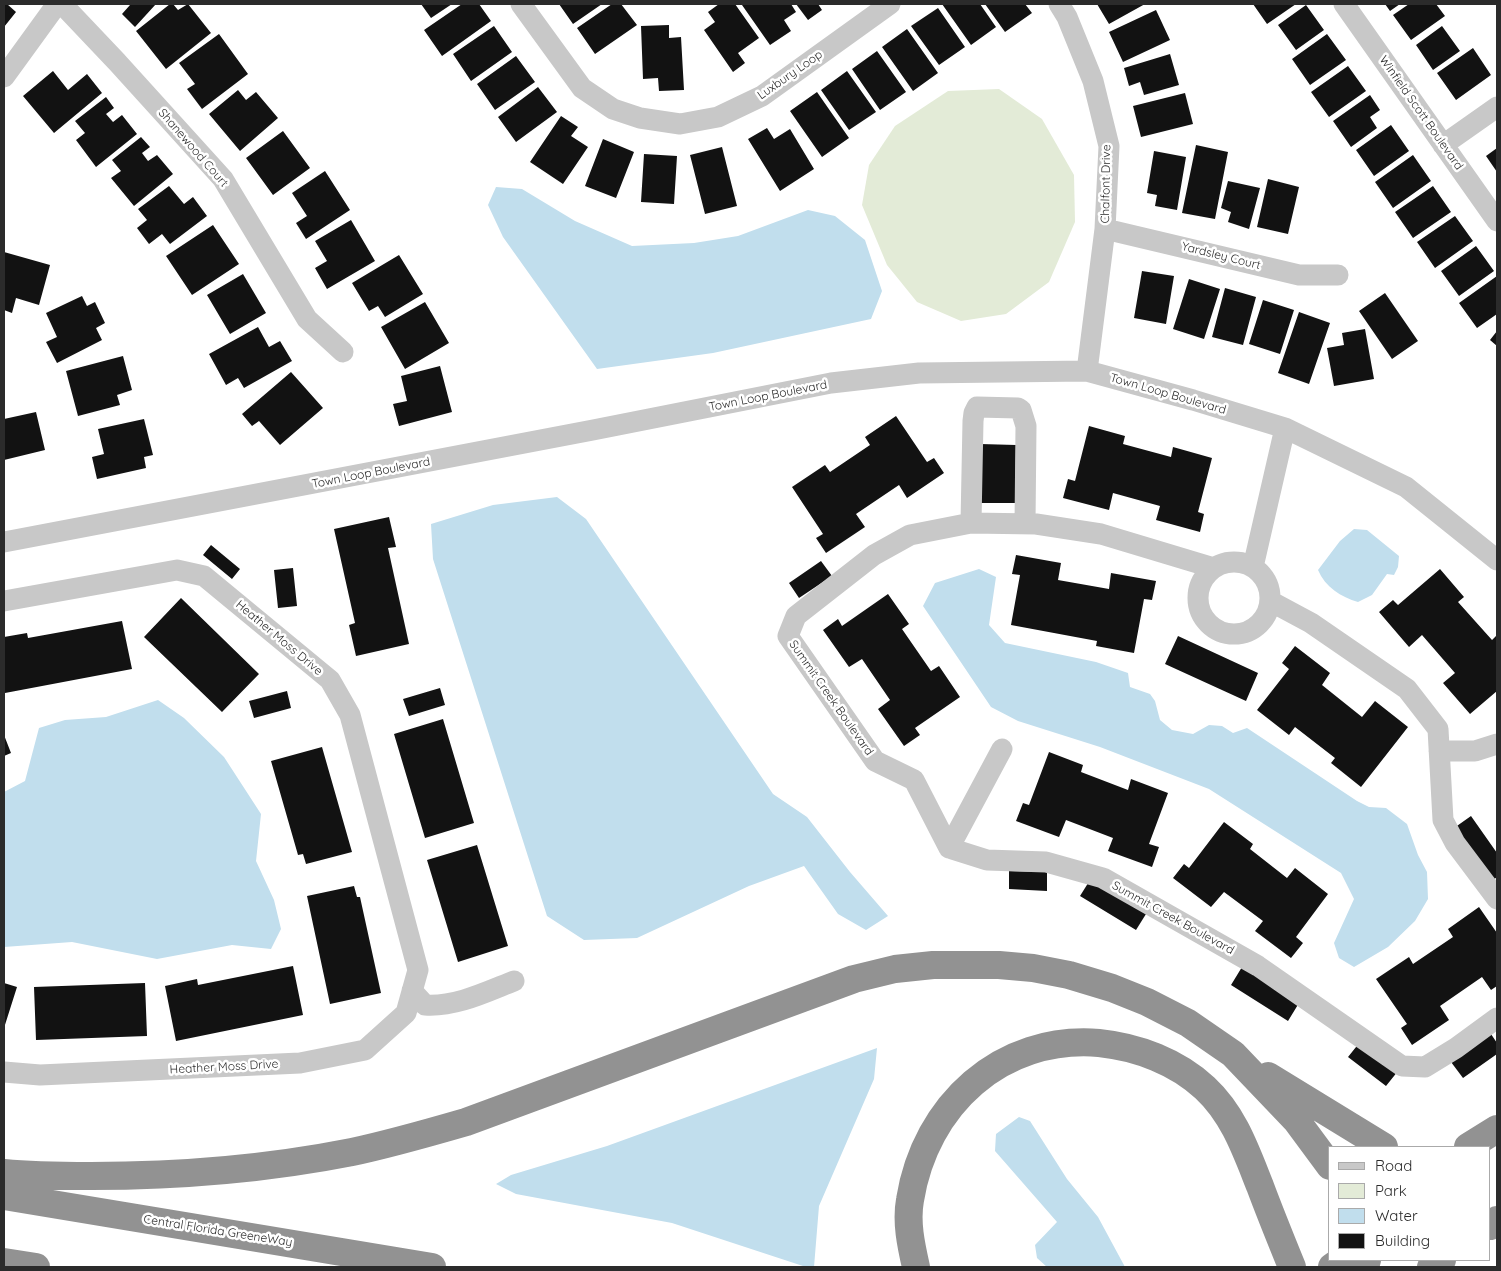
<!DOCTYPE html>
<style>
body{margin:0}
#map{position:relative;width:1501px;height:1271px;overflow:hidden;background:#fff;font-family:Quicksand,sans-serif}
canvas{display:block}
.frame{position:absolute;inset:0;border:5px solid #2b2b2b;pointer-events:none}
.legend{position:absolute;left:1328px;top:1146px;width:162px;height:115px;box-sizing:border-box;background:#fff;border:1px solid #aaa;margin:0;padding:6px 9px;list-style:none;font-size:15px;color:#2b2b2b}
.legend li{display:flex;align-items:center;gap:10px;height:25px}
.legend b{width:25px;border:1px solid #aaa}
</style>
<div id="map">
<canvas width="1501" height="1271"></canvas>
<div class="frame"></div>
<ul class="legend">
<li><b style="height:6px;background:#c8c8c8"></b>Road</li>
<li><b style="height:14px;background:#e3ebd7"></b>Park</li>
<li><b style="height:14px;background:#c1deed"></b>Water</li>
<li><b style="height:14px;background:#121212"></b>Building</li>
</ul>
</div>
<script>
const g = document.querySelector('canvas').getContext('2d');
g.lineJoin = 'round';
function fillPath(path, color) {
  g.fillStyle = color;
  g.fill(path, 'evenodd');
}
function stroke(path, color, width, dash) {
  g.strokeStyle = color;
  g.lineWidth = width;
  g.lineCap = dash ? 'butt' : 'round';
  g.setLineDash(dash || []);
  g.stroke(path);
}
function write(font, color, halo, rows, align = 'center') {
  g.font = font + ' Quicksand,sans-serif';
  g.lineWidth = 5;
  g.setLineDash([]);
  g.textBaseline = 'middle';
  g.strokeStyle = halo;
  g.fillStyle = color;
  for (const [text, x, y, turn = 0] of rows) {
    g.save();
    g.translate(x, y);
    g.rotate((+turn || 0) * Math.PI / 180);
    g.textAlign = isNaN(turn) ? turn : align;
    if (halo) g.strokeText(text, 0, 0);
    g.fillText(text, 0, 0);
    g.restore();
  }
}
const green = new Path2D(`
 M999 89 1042 119 1074 175 1075 222 1049 282 1006 314 961 321 917 302 887 265 862 205 869 165 895 126 948 91Z`);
const water = new Path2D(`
 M496 187 522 189 575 221 632 246 694 243 738 236 808 210 835 216 865 240 882 291 871 319 713 353 597 369 503 237 488 205Z
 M557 497 586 519 773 794 807 817 850 872 888 916 866 930 838 914 804 866 749 886 637 938 584 940 547 916 433 559 431 524 493 505Z
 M1354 529 1367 530 1399 556 1398 567 1394 575 1387 574 1372 595 1358 602C1341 597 1325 587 1318 570L1340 541Z
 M979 569 996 577 989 625 1005 643 1096 662 1128 673 1130 687 1150 694 1155 701 1160 720 1172 730 1193 734 1209 725 1222 726 1233 733 1247 728 1357 801 1369 807 1386 808 1407 824 1418 855 1427 872 1428 899 1415 921 1388 947 1354 967 1339 958 1334 943 1354 899 1341 873 1209 789 1100 747 1018 721 991 707 923 606 935 583Z
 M158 700 184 718 224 757 261 814 256 861 274 900 281 929 271 949 232 945 157 959 72 942 4 947V792L25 781 39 728 65 720 106 717Z
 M877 1048 874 1079 819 1206 814 1267H806L672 1223 516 1194 496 1184 511 1175 607 1146Z
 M1019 1117 1030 1121 1067 1179 1098 1217 1125 1267H1047L1037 1258 1035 1245 1057 1222 995 1151 996 1134Z`);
const building = new Path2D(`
 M4 4H7L16 12 4 27Z
 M129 4H156L135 27 122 14 130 5Z
 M170 4H173L178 10 188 4 211 33 166 69 136 31Z
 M421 4H452L431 18Z
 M462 4H479L491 21 442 56 424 30Z
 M559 4H602L573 24Z
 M612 4H621L637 25 595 54 577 28Z
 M719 4H735L759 38 738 53 745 63 733 72 704 30 715 22 708 12Z
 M744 4H791L796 12 784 20 791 31 770 45 742 5Z
 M796 4H818L822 10 808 20Z
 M942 4H980L996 27 971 45Z
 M985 4H1025L1032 13 1005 32Z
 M1097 4H1145L1109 24Z
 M1253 4H1296L1267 24Z
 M1385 4H1400L1390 11Z
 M1409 4H1436L1445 16 1411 40 1393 15Z
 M1306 5 1324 30 1296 50 1278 25Z
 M938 8 965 47 939 65 911 26Z
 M1156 10 1170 40 1123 62 1109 32Z
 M669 25V38L681 37 684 90 659 91 658 78 643 79 641 26Z
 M494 26 512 52 471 81 453 54Z
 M1442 26 1460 51 1433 70 1416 45Z
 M907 29 938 73 913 91 882 47Z
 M219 34 248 74 202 109 187 89 195 84 179 63Z
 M1327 34 1346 60 1310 85 1292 59Z
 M1473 48 1491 75 1456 100 1437 73Z
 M877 51 906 92 880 110 852 69Z
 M1170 54 1179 85 1144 95 1140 82 1129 86 1124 68Z
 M516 56 535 82 495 110 477 84Z
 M1348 66 1366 91 1329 117 1311 92Z
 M53 71 68 90 87 74 102 93 54 133 23 96Z
 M847 71 876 112 849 130 821 90Z
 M538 87 557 112 516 142 498 117Z
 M238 90 246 100 256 92 278 118 240 151 209 114Z
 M817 92 849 138 822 157 790 111Z
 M1185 93 1193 124 1141 137 1133 106Z
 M1370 95 1380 110 1370 117 1377 128 1351 147 1333 121Z
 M106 97 114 108 106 114 113 122 122 115 137 134 96 167 76 140 85 133 75 121Z
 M561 116 578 127 571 136 588 147 563 184 530 162Z
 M1391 125 1409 151 1374 176 1356 150Z
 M767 128 774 139 790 129 814 169 780 191 748 139Z
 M283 131 310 168 273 195 246 158Z
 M141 137 150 147 142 153 148 161 157 155 173 174 134 206 111 178 121 171 112 160Z
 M603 139 634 152 616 198 585 186Z
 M1196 145 1228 152 1215 219 1182 213Z
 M722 147 737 206 705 214 690 155Z
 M1497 148V172L1486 156Z
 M1154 151 1186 157 1177 210 1155 206 1157 195 1147 193Z
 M644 154 677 156 674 204 641 202Z
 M1413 155 1431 181 1393 208 1375 182Z
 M325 171 350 210 306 239 296 223 307 216 292 193Z
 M1268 179 1299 187 1288 234 1257 227Z
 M1228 181 1260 188 1249 229 1228 222 1231 212 1221 208Z
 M169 186 184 204 193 197 207 216 170 244 162 234 149 244 137 228 147 220 138 209Z
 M1433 186 1451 212 1413 238 1395 212Z
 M1455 216 1473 241 1435 268 1417 242Z
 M351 220 375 261 327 289 315 268 327 261 315 241Z
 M213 225 239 264 192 295 166 256Z
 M1476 246 1494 271 1459 296 1441 271Z
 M4 252 50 265 39 305 16 298 12 313 4 310Z
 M399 255 423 294 385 317 378 306 369 311 352 283Z
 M1142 271 1174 276 1166 324 1134 318Z
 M243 274 266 313 230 334 207 295Z
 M1497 276V314L1477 328 1459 303Z
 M1189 279 1220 289 1204 339 1173 329Z
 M1225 288 1256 297 1243 345 1212 337Z
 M1385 293 1418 341 1392 359 1359 311Z
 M82 296 87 306 95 302 105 323 96 328 102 340 57 363 46 342 57 337 46 313Z
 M1263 300 1294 310 1280 354 1249 344Z
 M425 302 449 343 405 369 381 327Z
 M1299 312 1330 323 1309 384 1278 373Z
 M258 327 269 347 280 341 292 361 244 388 238 378 226 385 209 354Z
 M1365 329 1374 379 1334 386 1327 348 1344 345 1342 333Z
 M1497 331V346L1490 340Z
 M123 356 132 390 117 395 120 405 78 416 66 371Z
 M440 366 452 412 399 426 393 404 407 401 401 376Z
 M291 372 323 408 280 445 259 421 252 426 242 414Z
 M36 412 45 450 4 460V419Z
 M896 416 927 462 934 458 944 473 907 498 899 485 856 514 865 527 826 553 816 538 823 534 792 487 825 465 830 472 870 445 865 437Z
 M144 419 153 455 144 457 146 468 97 479 92 457 104 454 98 429Z
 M1089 426 1125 436 1123 444 1171 457 1173 447 1212 458 1198 512 1204 514 1200 532 1156 520 1160 506 1113 493 1109 510 1063 498 1068 479 1075 481Z
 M980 444 1016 445 1015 503H980Z
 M389 517 396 547 388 548 409 644 356 656 349 625 355 623 334 529Z
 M211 545 240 569 232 579 203 555Z
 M1016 555 1061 563 1058 580 1109 589 1111 573 1156 581 1152 600 1144 599 1134 653 1096 646 1097 641 1011 625 1020 575 1012 574Z
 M821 561 832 576 799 598 789 583Z
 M293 568 297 606 278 608 274 570Z
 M1440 569 1464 597 1458 602 1492 640 1497 635V691L1470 714 1443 683 1455 673 1422 635 1409 647 1379 612 1393 600 1398 605Z
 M888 594 909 624 902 629 931 671 939 666 960 697 915 728 920 735 904 746 878 709 890 700 862 659 849 667 823 630 838 619 842 626Z
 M181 598 259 674 222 712 144 637Z
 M122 621 132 669 5 693 4 637 27 633 28 638Z
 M1178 636 1258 673 1246 701 1165 664Z
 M1295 646 1330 673 1322 685 1362 717 1375 701 1408 727 1361 787 1331 763 1335 758 1295 727 1289 735 1257 710 1289 669 1282 663Z
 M440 688 445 705 409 716 403 699Z
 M287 691 291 708 254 718 249 701Z
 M443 719 474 823 425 838 394 734Z
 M4 735 11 753 4 756Z
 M322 747 352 852 306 864 303 854 298 855 271 761Z
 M1049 752 1083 765 1081 772 1128 790 1131 779 1168 793 1149 844 1159 847 1152 867 1108 851 1113 838 1066 820 1059 837 1016 821 1023 803 1029 805Z
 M1471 816 1497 853V877L1492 881 1454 828Z
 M1224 822 1253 844 1250 849 1287 878 1295 868 1328 894 1296 937 1303 943 1291 958 1255 931 1263 921 1224 892 1211 907 1173 878 1184 864 1189 868Z
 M477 845 508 946 458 962 427 860Z
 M1009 871 1047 872V891L1009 889Z
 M1090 880 1146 914 1136 930 1080 896Z
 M354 886 357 897H360L381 993 330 1004 307 896Z
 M1479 907 1497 933V986L1491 990 1482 977 1440 1006 1449 1020 1412 1045 1401 1028 1407 1024 1376 979 1409 957 1413 964 1453 937 1448 929Z
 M293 966 303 1015 176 1041 165 986 197 979 198 985Z
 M1242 967 1299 1003 1288 1021 1231 985Z
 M4 983 17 987 4 1028Z
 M145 983 147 1036 36 1040 34 987Z
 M1491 1034 1497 1043V1054L1463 1078 1451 1062Z
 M1360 1042 1398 1071 1386 1086 1348 1057Z`);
const minor = new Path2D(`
 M62 4 117 62 223 179 307 319 343 352
 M521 4 582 88 613 109 640 118 680 124 718 117 762 96 890 4
 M1059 4 1067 17 1093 81 1109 146 1105 229 1087 371
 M1344 4 1497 221
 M4 77 57 4
 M1443 145 1497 107
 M1105 229 1299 275H1338
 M971 523 973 421 974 413 977 407 1018 408 1021 410 1026 426 1025 524
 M4 542 593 430 831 383 919 373 1087 371 1193 400 1285 428 1406 487 1497 560
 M1198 598a36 36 0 1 1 72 0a36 36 0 1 1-72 0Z
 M1253 567 1285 428
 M1214 568 1101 534 1036 524 971 523 910 535 874 555 796 616 788 636 875 761 914 780 949 848 987 860 1046 862 1103 878 1258 966 1402 1066 1425 1067 1456 1048 1497 1018
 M4 601 177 570 204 576 330 680 350 715 418 970 406 1013 365 1050 300 1063 40 1075 4 1072
 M1270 601 1311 623 1407 689 1438 729 1443 820 1455 843 1497 899
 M1439 751H1475L1497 744
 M949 848 1002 749
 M412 991 425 1005C456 1007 486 992 514 981`);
const highway = new Path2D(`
 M1268 1076 1384 1147
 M1468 1147 1497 1129
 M4 1173C33 1176 62 1176 91 1176 179 1176 266 1169 352 1152 390 1144 428 1133 466 1122L854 979 895 969 933 965H999L1033 968 1069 975 1112 988 1147 1002 1188 1023 1233 1054 1296 1120 1330 1166
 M4 1196 432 1267
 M1490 1226 1497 1220
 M4 1262 36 1267
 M916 1267C911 1245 906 1222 910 1200 925 1105 1001 1035 1099 1043 1138 1047 1177 1062 1205 1088 1234 1115 1246 1151 1260 1186 1270 1213 1281 1240 1292 1267
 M1332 1267 1342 1260
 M1365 1267 1367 1260
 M1431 1267 1442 1260`);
const streetNames = [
 ["Luxbury Loop",790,75,-35],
 ["Winfield Scott Boulevard",1421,113,55],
 ["Shanewood Court",193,148,49],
 ["Chalfont Drive",1106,184,-89],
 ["Yardsley Court",1221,256,14],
 ["Town Loop Boulevard",1168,394,16],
 ["Town Loop Boulevard",768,396,-11],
 ["Town Loop Boulevard",371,473,-11],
 ["Heather Moss Drive",279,638,40],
 ["Summit Creek Boulevard",831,698,55],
 ["Summit Creek Boulevard",1173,918,29],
 ["Heather Moss Drive",224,1067,-3],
 ["Central Florida GreeneWay",218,1231,9]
];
fillPath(green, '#e3ebd7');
fillPath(water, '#c1deed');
fillPath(building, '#121212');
stroke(minor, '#c8c8c8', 21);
stroke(highway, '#929292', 28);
write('12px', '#2b2b2b', '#fff', streetNames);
</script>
